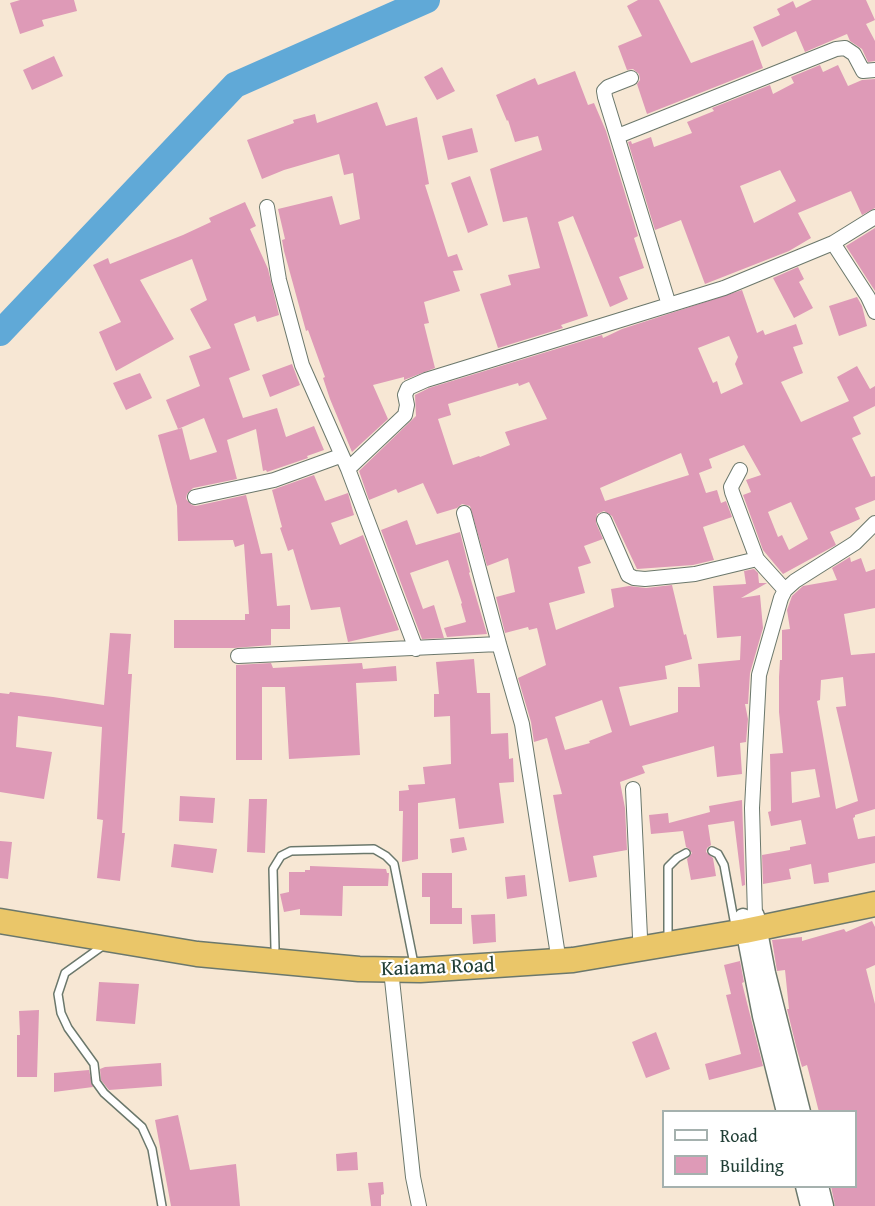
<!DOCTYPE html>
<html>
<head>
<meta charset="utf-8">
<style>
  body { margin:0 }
  #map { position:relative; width:875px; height:1206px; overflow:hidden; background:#f7e7d4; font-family:"Gentium Book Plus",serif }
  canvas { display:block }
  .legend { position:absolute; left:662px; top:1110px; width:195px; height:78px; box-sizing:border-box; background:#fff; border:2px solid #a5b1ae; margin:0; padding:8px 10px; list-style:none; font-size:18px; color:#1f3d34 }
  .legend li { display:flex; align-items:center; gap:12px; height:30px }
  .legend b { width:30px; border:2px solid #a5b1ae }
</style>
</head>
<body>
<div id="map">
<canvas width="875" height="1206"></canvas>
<ul class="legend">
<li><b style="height:8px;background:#fff"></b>Road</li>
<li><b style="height:16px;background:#de9ab7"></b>Building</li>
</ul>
</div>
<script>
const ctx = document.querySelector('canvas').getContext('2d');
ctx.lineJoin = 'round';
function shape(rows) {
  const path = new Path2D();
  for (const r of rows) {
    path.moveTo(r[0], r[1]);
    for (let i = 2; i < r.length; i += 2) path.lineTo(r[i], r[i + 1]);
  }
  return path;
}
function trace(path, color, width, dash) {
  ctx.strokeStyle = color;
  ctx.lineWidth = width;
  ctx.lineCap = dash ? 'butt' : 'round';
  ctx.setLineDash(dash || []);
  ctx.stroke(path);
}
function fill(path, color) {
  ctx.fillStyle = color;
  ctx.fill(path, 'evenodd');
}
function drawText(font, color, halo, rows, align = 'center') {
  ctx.font = font + ' "Gentium Book Plus",serif';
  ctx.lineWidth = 4.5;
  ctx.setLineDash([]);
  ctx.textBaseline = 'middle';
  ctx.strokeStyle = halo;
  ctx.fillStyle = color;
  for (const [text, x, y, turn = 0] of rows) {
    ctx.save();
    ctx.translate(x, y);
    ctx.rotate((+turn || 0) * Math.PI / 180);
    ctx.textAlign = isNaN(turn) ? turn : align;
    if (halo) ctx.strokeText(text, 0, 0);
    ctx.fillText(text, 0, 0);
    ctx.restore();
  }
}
const river = shape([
  [0,333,235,85,427,0]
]);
const building = shape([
  [20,0,74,0,77,11,42,20,44,26,20,34,10,3],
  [638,0,659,0,691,63,753,40,763,68,647,114,637,84,640,80,639,74,633,69,627,70,618,46,642,36,627,6],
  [812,0,866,0,875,20,866,24,875,41,875,61,868,62,862,49,850,41,847,34,805,52,796,31,762,47,753,27,780,15,777,9,793,1,796,8],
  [54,56,63,76,32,90,23,70],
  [820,65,823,72,838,65,848,86,862,80,875,79,875,208,862,215,851,191,798,213,811,238,789,251,705,284,681,220,655,230,628,142,631,141,632,144,651,137,654,147,692,133,687,122,714,111,712,108,770,85,773,94,794,83,791,77],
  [780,170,796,201,754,223,740,186],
  [442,67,455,91,437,100,424,77],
  [575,71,588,105,594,103,606,131,638,236,634,238,644,268,619,277,628,299,610,307,573,216,558,222,588,316,561,325,563,328,498,348,480,294,511,285,508,275,540,268,527,217,503,222,490,169,542,150,538,136,515,142,508,120,507,121,496,95,535,78,538,85],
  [377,102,386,126,417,117,429,184,425,185,448,257,457,254,463,270,453,271,460,291,424,302,429,323,424,324,435,368,404,380,404,377,373,385,388,419,352,452,330,399,323,378,325,377,308,330,306,331,284,251,282,240,285,239,278,209,332,196,340,225,360,219,353,173,344,175,339,154,284,170,262,179,247,140,294,123,293,120,315,114,317,123],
  [472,128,478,152,448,160,442,136],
  [470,176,488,225,468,233,451,183],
  [245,202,256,226,250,229,268,269,279,315,257,322,255,316,234,324,250,370,229,378,243,418,277,408,286,437,314,426,324,450,307,456,308,458,267,472,266,470,263,471,256,429,227,440,237,479,193,488,187,494,186,499,192,505,196,506,246,495,261,554,272,553,277,606,290,605,290,629,271,629,271,645,234,648,174,648,174,620,245,620,245,614,249,614,244,544,235,547,233,540,178,541,177,506,158,435,182,428,190,460,217,452,204,418,178,429,166,400,200,386,189,356,211,348,190,309,207,300,192,259,140,280,174,339,116,371,99,332,121,322,93,265,108,258,110,264,183,235,211,222,209,218],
  [875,228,875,291,846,246],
  [798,267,804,279,799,282,813,308,794,318,773,278],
  [742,290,757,333,763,330,765,335,796,324,803,344,793,347,803,373,781,382,801,422,849,401,837,377,857,366,870,389,875,386,875,406,853,417,861,434,852,438,871,477,875,476,875,500,855,508,860,519,830,532,836,545,783,574,763,550,743,495,751,492,746,480,761,475,744,445,709,459,712,468,699,473,706,493,717,490,721,503,726,501,732,517,703,527,714,560,693,565,637,569,612,516,604,511,597,514,596,523,603,539,584,546,591,563,578,567,585,593,549,603,556,630,614,607,611,589,629,586,646,588,672,585,684,635,686,634,692,659,665,666,667,679,619,687,630,726,678,712,678,687,700,687,698,664,740,660,741,636,717,638,713,586,746,584,744,571,754,569,758,573,759,583,767,583,741,598,760,595,763,628,750,673,748,704,745,704,748,719,746,742,740,743,742,774,717,777,714,746,642,766,645,773,620,782,625,808,627,850,593,856,597,877,569,882,553,795,562,794,547,738,534,742,531,722,518,678,546,665,537,628,529,630,528,627,505,633,496,597,515,592,508,558,487,566,470,506,462,504,457,508,437,514,423,483,398,493,396,489,369,500,359,471,416,416,415,395,429,388,602,335,603,338,622,329],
  [729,336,738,357,735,364,743,384,721,394,717,381,713,383,698,348],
  [529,382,547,419,505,432,510,445,480,457,479,456,453,465,438,419,451,415,448,404,518,383,519,386],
  [681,453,689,475,605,501,600,488],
  [791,502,808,539,789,550,782,535,778,537,768,512],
  [602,700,612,732,589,741,590,743,565,750,555,717],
  [857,297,862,306,867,326,839,336,829,306],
  [292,364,300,385,270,397,262,375],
  [140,373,152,398,126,410,113,383],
  [314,475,325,501,348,493,354,515,331,523,340,545,363,535,399,630,348,642,340,607,311,610,293,549,288,551,280,528,282,527,272,490],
  [407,520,416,545,460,532,470,572,469,573,487,634,447,637,444,628,466,622,461,604,462,603,448,560,410,573,423,609,434,605,444,638,422,639,381,530],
  [850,557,851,562,861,558,866,572,875,569,875,608,844,614,851,655,875,653,875,809,855,815,855,817,853,818,858,839,875,836,875,863,828,873,829,882,814,884,811,864,789,869,791,879,763,884,762,855,790,850,790,847,806,844,801,820,771,826,768,812,771,811,770,754,783,753,779,712,779,677,780,660,782,660,782,630,790,629,787,610,792,596,803,586,837,580,832,568],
  [843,677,846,706,836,707,858,801,836,809,817,701,820,700,821,680],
  [815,769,820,797,792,803,791,772],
  [110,633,131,634,128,674,132,674,122,833,125,833,120,881,97,878,103,820,97,819,102,727,18,716,16,747,52,752,44,799,0,792,0,693,9,694,10,692,53,697,104,705],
  [474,659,477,693,490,693,491,734,508,733,509,759,513,758,514,782,499,783,504,823,459,829,455,798,418,803,418,859,402,862,403,811,399,811,399,791,409,790,408,785,425,784,423,767,451,764,450,716,434,717,434,694,439,694,436,662],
  [271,663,273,668,362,663,363,669,396,666,397,681,356,683,360,755,289,759,285,687,262,687,262,760,236,760,236,665],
  [180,796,215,798,213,823,179,821],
  [249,799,267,799,265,853,247,852],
  [742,800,745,885,742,886,734,821,708,825,711,845,707,848,706,852,713,858,716,876,691,880,687,859,692,853,689,849,686,847,683,831,651,834,649,815,668,813,669,823,710,812,709,806],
  [464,837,467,850,452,853,450,839],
  [0,841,12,842,8,879,0,878],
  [174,844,217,849,213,873,171,867],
  [310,866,386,869,387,873,389,873,388,886,343,886,342,916,300,915,300,909,284,912,280,894,289,892,289,872,305,872,305,870,310,870],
  [422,873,452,873,452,908,462,908,462,924,430,924,430,897,422,897],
  [525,875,527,896,507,899,505,877],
  [495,914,496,942,473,944,471,915],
  [872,921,875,927,875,965,866,969,875,1004,875,1206,835,1206,831,1186,855,1186,855,1112,819,1112,807,1065,802,1067,796,1046,787,1009,789,1009,785,970,777,971,772,940,802,937,802,941,844,929,846,932],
  [740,961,744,982,742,983,763,1066,709,1080,705,1064,741,1054,726,995,731,994,724,965],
  [99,982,139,984,135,1024,96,1021],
  [39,1010,37,1077,17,1077,17,1035,20,1035,19,1011],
  [656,1032,670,1069,646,1078,632,1042],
  [161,1063,162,1086,109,1090,101,1080,100,1069,105,1067],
  [89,1070,93,1087,54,1092,54,1073],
  [178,1115,190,1170,236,1164,240,1206,171,1206,155,1120],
  [357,1152,358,1170,337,1171,336,1154],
  [383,1182,384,1194,381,1195,381,1206,371,1206,368,1183]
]);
const service = shape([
  [712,851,718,854,724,865,734,920],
  [668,932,668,867,677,858,686,853],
  [104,945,65,973,58,994,61,1013,68,1028,94,1064,96,1082,104,1093,142,1127,152,1149,162,1206],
  [275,948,273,869,281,856,291,851,374,849,386,856,394,864,413,959]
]);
const minor = shape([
  [631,78,608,87,604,91,605,97,669,305],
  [618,136,836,49,845,48,854,54,863,71,875,70],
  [267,207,279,280,302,365,348,469,416,649],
  [833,243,868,297,875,312],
  [348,469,405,415,407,405,405,395,408,388,426,380,724,288,833,243,875,217],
  [740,470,731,487,732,492,757,559,785,590],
  [195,497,274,480,340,456],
  [464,513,499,644,522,724,557,949],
  [604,520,625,568,628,575,634,578,645,579,695,574,757,559],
  [238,656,499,644],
  [633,789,640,937],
  [755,916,752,808,759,675,781,598,785,590,795,581,855,543,875,523],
  [391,970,413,1177,419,1206]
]);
const tertiary = shape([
  [755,916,766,973,801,1112],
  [743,918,762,1016,786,1112],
  [805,1186,810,1206],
  [819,1186,824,1206]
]);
const trunk = shape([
  [0,921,197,954,359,969,420,970,573,960,745,931,875,904]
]);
const streetNames = [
  ["Kaiama Road",438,968,-2]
];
trace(river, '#60a9d7', 26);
fill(building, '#de9ab7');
trace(service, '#6b786c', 10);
trace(minor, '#6b786c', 16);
trace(tertiary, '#6b786c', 21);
trace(trunk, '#6b786c', 27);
trace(service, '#fff', 7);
trace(minor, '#fff', 14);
trace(tertiary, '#fff', 18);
trace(trunk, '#eac669', 24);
drawText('21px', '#1f3d34', '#fff', streetNames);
</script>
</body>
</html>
